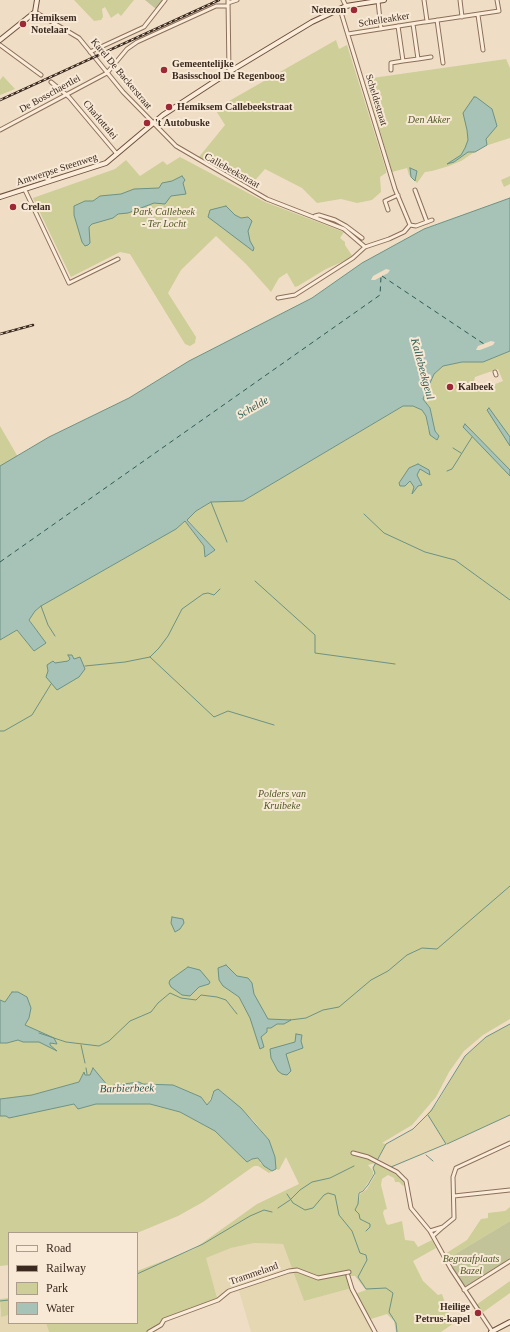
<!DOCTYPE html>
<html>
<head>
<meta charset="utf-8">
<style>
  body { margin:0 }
  #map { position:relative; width:510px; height:1332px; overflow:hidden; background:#efdec5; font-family:"Times New Roman",serif }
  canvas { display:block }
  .legend { position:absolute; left:8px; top:1232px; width:130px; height:92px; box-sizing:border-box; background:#f7e9d5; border:1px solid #ac9c8c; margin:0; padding:5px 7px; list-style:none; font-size:12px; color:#3b291f }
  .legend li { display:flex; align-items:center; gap:8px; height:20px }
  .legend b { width:20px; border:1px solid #ac9c8c }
</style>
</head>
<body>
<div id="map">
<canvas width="510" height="1332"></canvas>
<ul class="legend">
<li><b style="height:5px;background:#faecd9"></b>Road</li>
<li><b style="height:5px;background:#3b291f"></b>Railway</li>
<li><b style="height:11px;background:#cece98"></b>Park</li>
<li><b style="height:11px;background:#a7c3b7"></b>Water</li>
</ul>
</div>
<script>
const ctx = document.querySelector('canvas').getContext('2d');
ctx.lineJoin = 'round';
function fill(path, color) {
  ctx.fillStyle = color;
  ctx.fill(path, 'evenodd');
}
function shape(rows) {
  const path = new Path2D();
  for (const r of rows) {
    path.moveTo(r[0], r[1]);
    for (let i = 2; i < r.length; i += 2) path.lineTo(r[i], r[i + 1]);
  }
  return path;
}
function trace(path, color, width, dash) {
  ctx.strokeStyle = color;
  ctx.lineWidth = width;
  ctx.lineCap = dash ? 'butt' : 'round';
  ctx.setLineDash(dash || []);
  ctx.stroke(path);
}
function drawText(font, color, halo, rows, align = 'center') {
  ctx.font = font + ' "Times New Roman",serif';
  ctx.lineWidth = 4;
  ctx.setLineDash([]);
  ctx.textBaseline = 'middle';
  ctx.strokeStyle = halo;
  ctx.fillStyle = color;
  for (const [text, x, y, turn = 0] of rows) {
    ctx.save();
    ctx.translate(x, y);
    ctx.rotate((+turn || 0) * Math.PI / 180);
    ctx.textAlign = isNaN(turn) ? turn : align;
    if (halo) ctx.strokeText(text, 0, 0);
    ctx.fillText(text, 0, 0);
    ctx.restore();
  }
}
const farmland = shape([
  [427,1114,446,1144,393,1167,378,1159,386,1144,413,1129],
  [254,1243,283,1244,304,1301,352,1288,375,1332,251,1332,239,1291,229,1294,228,1292,217,1296,205,1258,231,1248],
  [0,1312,1,1317,9,1315,9,1323,46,1323,49,1332,0,1332]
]);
const green = shape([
  [74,0,134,0,121,16,118,13,111,18,105,7,102,9,103,17,101,20,94,21],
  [336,40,339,49,347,45,386,170,386,173,380,177,381,192,372,200,357,203,341,199,317,203,302,188,265,169,250,186,199,157,225,125,215,109],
  [506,59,510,68,510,138,482,147,461,161,449,166,432,171,425,172,417,183,409,175,407,168,392,172,365,79],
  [3,76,15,89,0,95,0,80],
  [180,157,265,202,344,232,340,238,345,242,345,245,353,257,326,269,298,286,295,287,287,273,279,278,271,292,246,264,216,236,181,270,168,293,196,337,195,343,190,346,185,344,130,254,120,252,71,277,33,198,115,169,126,160,140,176,163,161,167,165],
  [510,176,510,184,504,187,501,180],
  [510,351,510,1019,483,1035,464,1051,449,1072,436,1097,412,1125,382,1143,386,1144,376,1162,398,1176,405,1184,403,1186,399,1182,395,1182,394,1178,388,1175,382,1179,381,1185,387,1209,384,1210,383,1213,386,1223,388,1225,402,1221,405,1240,414,1241,418,1247,432,1240,436,1248,413,1261,423,1281,438,1295,442,1294,448,1312,454,1318,454,1323,441,1332,396,1332,394,1321,387,1314,368,1320,355,1294,366,1290,355,1276,348,1276,352,1288,304,1301,283,1244,254,1243,231,1248,206,1258,218,1301,165,1320,150,1332,49,1332,46,1323,137,1323,137,1271,194,1249,257,1204,299,1184,286,1157,279,1170,276,1169,275,1157,269,1140,253,1120,221,1091,213,1093,207,1106,201,1097,173,1085,143,1084,139,1082,108,1086,92,1069,91,1075,85,1075,84,1072,79,1082,32,1095,0,1099,0,640,17,630,34,651,45,643,29,619,35,611,41,606,175,529,185,521,204,546,206,557,215,550,187,519,196,511,211,502,243,501,403,406,413,406,422,410,426,416,428,430,439,436,435,431,430,408,423,399,434,374,443,366,462,362,483,362],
  [498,369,503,381,485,388,483,392,474,381,475,377],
  [375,1163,373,1168,375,1175,367,1189,360,1194,359,1201,358,1200,358,1193,364,1189,373,1175,373,1171,368,1165],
  [0,426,18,457,0,468],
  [510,1024,510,1115,446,1144,427,1114,437,1103,465,1056,486,1037],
  [133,1103,150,1104,180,1112,215,1131,247,1162,252,1159,260,1159,260,1163,272,1171,269,1173,258,1166,254,1166,203,1202,178,1216,137,1233,9,1233,9,1265,0,1266,0,1116,7,1116,75,1104,78,1108,96,1104],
  [510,1207,510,1221,447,1259,445,1254,467,1240,481,1219,488,1218,488,1213,505,1211],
  [510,1281,510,1293,482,1313,476,1305],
  [9,1298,9,1315,1,1317,0,1299]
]);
const cemetery = shape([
  [145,0,163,0,156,9],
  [510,1221,510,1260,465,1288,447,1259]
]);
const water = shape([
  [474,97,476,97,492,109,497,126,486,139,487,145,475,152,468,152,454,162,447,164,461,155,465,148,468,140,467,130,463,113,474,97],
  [410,168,417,171,415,181,411,177,410,168],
  [182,176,185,180,183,183,186,194,171,196,165,204,154,203,128,213,118,214,113,218,92,224,89,227,90,243,88,245,85,246,82,242,74,215,74,206,85,201,93,201,100,196,121,194,134,189,159,188,162,183,172,181,182,176],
  [510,198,510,351,483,362,462,362,443,366,434,374,423,399,430,408,435,431,439,436,437,440,430,435,426,416,422,410,413,406,403,406,243,501,211,502,196,511,187,520,215,550,205,557,204,546,185,521,176,529,41,606,35,611,29,620,46,643,34,651,17,630,0,640,0,466,49,437,129,398,189,361,312,298,362,263,424,229,510,198],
  [226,206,235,215,241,218,248,217,252,221,248,231,250,241,254,248,253,251,208,217,210,210,226,206],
  [489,408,510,437,510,446,487,410,489,408],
  [465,424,510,470,510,476,463,427,465,424],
  [418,464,429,470,430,475,420,469,417,475,422,485,418,486,412,494,414,487,410,481,405,486,400,486,399,483,409,468,418,464],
  [68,655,72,655,74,659,80,657,85,669,79,677,57,690,46,677,48,671,47,665,53,661,55,663,68,661,70,659,68,655],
  [172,917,183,919,184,923,180,929,175,932,171,923,172,917],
  [226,965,237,976,248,978,252,983,254,994,268,1019,291,1020,284,1024,277,1024,271,1028,267,1028,267,1032,261,1037,264,1047,260,1049,250,1018,239,997,223,986,219,980,218,968,226,965],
  [188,967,200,970,210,982,209,984,199,987,190,996,182,995,171,987,169,983,170,980,188,967],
  [12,992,18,992,27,997,31,1008,29,1018,25,1025,54,1038,57,1044,50,1043,50,1045,57,1051,39,1042,23,1042,18,1040,7,1043,0,1043,0,1000,5,1002,12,992],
  [296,1034,302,1035,301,1041,303,1048,286,1054,291,1071,287,1075,282,1074,278,1071,271,1058,270,1049,295,1042,296,1034],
  [93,1068,108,1086,139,1082,143,1084,173,1085,201,1097,207,1105,211,1100,214,1091,218,1089,241,1108,269,1140,275,1157,276,1169,272,1171,264,1166,258,1158,252,1159,247,1162,215,1131,180,1112,150,1104,96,1104,78,1109,74,1104,9,1118,6,1116,0,1116,0,1099,32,1095,79,1082,84,1072,85,1075,90,1075,93,1068]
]);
const pier = shape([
  [386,269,390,270,388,273,375,280,371,280,373,276],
  [491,341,495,342,493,345,480,350,476,350,478,346]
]);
const stream = shape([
  [453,448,461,453],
  [447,471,452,469,472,437],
  [211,502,227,542],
  [364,514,384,533,425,552,455,560,510,600],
  [255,581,315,635,315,653,395,664],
  [41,606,48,625,55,636],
  [150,657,214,717,228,711,274,725],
  [85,666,125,662,150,657,159,648,168,636,182,609,203,594,208,593,214,595,220,589],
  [0,731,4,731,32,715,51,684],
  [290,1020,306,1018,323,1010,339,1007,371,980,388,971,407,955,422,948,437,949,510,886],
  [39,1033,66,1042,99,1046,109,1041,130,1021,151,1012,158,1003,170,993,181,998,196,1000,201,995,217,997,226,1000,237,1014],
  [81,1045,85,1063],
  [86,1068,87,1074],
  [447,1144,510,1115],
  [426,1155,433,1161],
  [391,1167,446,1144,428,1115],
  [287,1194,293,1203,305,1210,313,1208,324,1195,328,1193,335,1195,339,1215,352,1231,360,1253,366,1255,367,1260,358,1277,366,1289,386,1288,393,1293,389,1312,396,1323,397,1332],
  [278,1208,290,1200,300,1190,312,1182,330,1178,354,1166],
  [366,1231,370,1227,370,1224,360,1219,359,1214,355,1210,358,1204,359,1193,363,1191,368,1185,375,1173,373,1168,386,1144,413,1129,431,1111,465,1056,476,1046,486,1037,510,1024],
  [137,1274,203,1244,250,1216,264,1210,272,1212],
  [0,1301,9,1300]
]);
const ferry = shape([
  [382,276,484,344],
  [0,562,380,295,381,277]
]);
const street = shape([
  [228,0,229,72],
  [343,0,346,6],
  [424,0,427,21],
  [460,0,462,17],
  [378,1,381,29],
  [228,3,237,0],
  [340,9,395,189,410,225],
  [35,12,79,38,123,92,176,146,267,199,344,229,365,247],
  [478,15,483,50],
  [437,20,443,63],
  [425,22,499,11,497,0],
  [398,26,403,61,418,59,413,24],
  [348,34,424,22],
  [0,45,41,75],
  [90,52,144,27,165,0],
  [418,59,431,57],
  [391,70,391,63,403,61],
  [51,82,69,97,117,154],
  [0,130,107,73,127,49,137,42,216,6,228,6],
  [25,190,69,283,118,259],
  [415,190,427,222],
  [388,210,385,201,398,195],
  [315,216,319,215,335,220,346,226,362,238],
  [410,225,416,226,432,220],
  [278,298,295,295,353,258,365,247,389,239,404,232,410,225],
  [495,372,496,375],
  [353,1153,368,1157,397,1172,406,1181,411,1208,430,1231,451,1269,492,1331],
  [454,1196,510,1190],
  [443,1227,454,1218,453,1177,456,1168,510,1143],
  [430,1231,443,1227,433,1236],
  [348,1276,352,1289,375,1332],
  [464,1290,510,1261],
  [149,1332,161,1325,164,1320,218,1300,229,1291,289,1271,297,1270,318,1278,349,1272]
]);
const secondary = shape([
  [0,40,35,12,37,0],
  [0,197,106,163,163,115,229,72,312,22,346,6,384,0],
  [491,1332,510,1322]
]);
const rail = shape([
  [0,100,219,0],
  [0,334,33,325]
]);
const markers = [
  [354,10,4,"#9c2936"],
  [23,24,4,"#9c2936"],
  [164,70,4,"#9c2936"],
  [169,107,4,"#9c2936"],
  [147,123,4,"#9c2936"],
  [13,207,4,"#9c2936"],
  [450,387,4,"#9c2936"],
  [478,1313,4,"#9c2936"]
];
const poiNames = [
  ["Netezon",346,10,"right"],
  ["Hemiksem",31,18],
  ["Notelaar",31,30],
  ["Gemeentelijke",172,64],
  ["Basisschool De Regenboog",172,76],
  ["Hemiksem Callebeekstraat",177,107],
  ["'t Autobuske",155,123],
  ["Crelan",21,207],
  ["Kalbeek",458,387],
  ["Heilige",470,1307,"right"],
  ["Petrus-kapel",470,1319,"right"]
];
const streetNames = [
  ["Schelleakker",384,20,-9],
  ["Karel De Backerstraat",121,74,50],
  ["De Bosschaertlei",50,94,-29],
  ["Scheldestraat",376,100,73],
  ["Charlottalei",100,120,50],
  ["Antwerpse Steenweg",57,170,-18],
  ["Callebeekstraat",232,171,29],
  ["Trammeland",254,1274,-19]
];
const parkNames = [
  ["Den Akker",429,120],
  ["Park Callebeek",164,212],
  ["- Ter Locht",164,224],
  ["Polders van",282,794],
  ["Kruibeke",282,806],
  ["Begraafplaats",471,1259],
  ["Bazel",471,1271]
];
const waterNames = [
  ["Kallebeekgeul",422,369,75],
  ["Schelde",253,408,-30],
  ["Barbierbeek",127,1089,-1]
];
fill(farmland, '#e5d7b2');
fill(green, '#cece98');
fill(cemetery, '#c2c398');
fill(water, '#a7c3b7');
trace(water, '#6d9284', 1);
fill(pier, '#efdec5');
trace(stream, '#6d9284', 1);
trace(ferry, '#2e5b53', 1, [5, 4]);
trace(street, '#8b6f5a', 5);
trace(secondary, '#6d503e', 6);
trace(street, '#faecd9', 3);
trace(secondary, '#faecd9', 4);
trace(rail, '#3b291f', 2.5);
trace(rail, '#f7e9d5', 1, [3]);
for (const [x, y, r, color] of markers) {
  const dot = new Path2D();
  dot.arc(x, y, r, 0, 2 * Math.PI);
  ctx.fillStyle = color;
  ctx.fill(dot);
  trace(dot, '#f7e9d5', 1.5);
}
drawText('bold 10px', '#3b291f', '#f7e9d5', poiNames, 'left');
drawText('10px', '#3b291f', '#f7e9d5', streetNames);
drawText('italic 10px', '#505825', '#f7e9d5', parkNames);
drawText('italic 11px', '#2e5b53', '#f7e9d5', waterNames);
</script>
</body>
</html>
